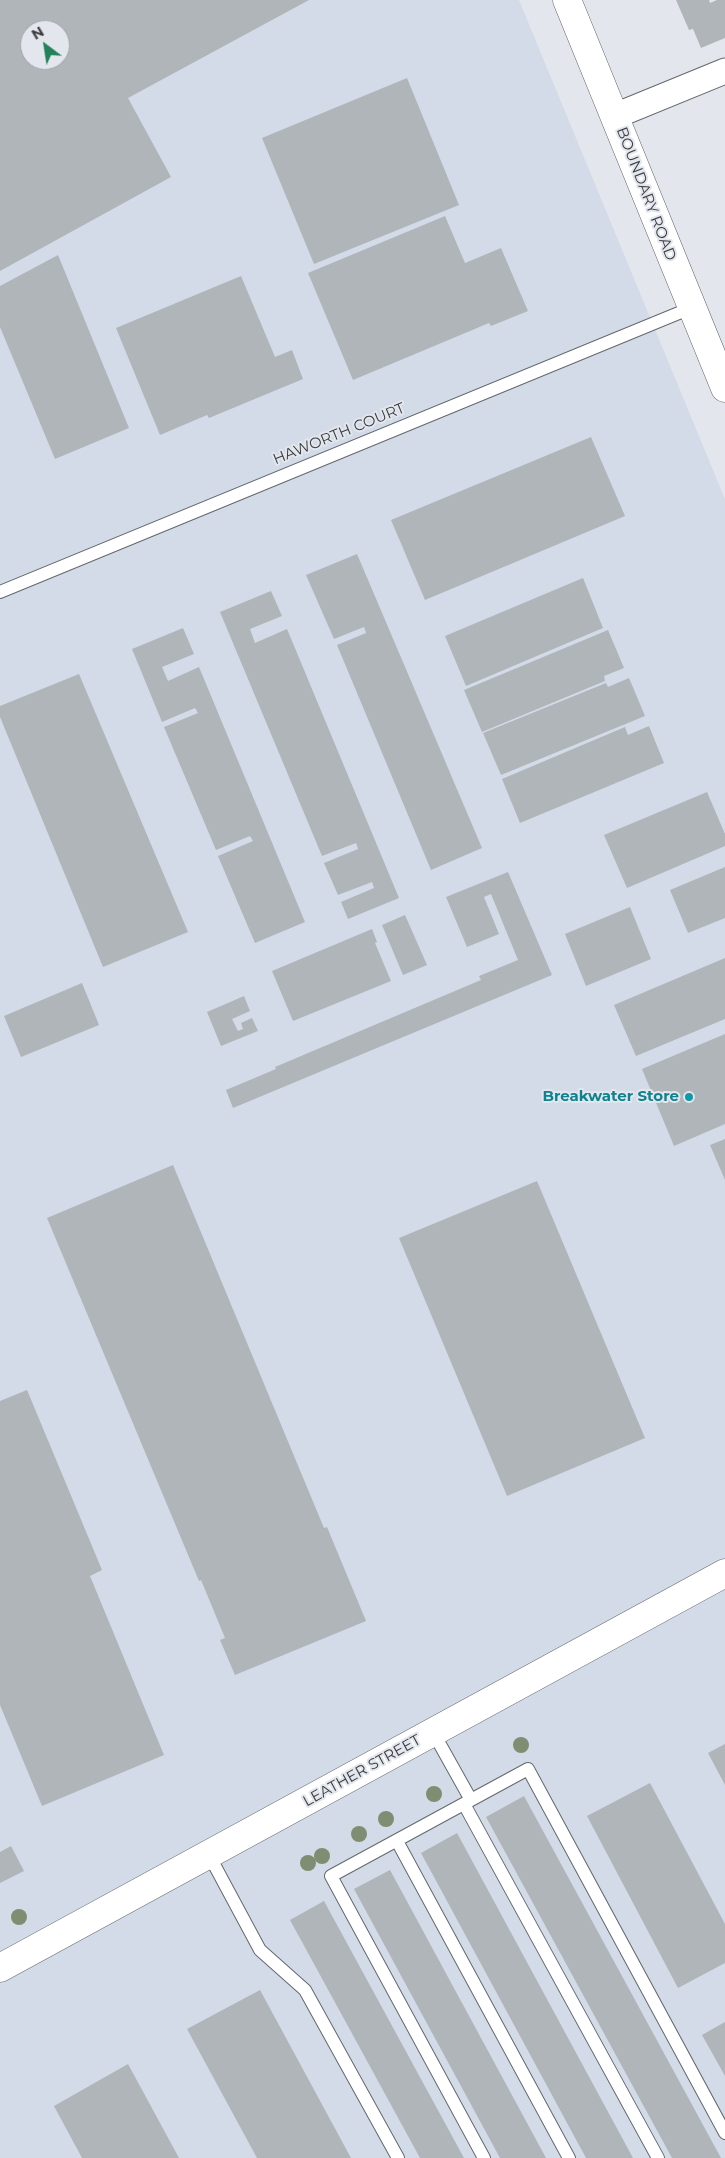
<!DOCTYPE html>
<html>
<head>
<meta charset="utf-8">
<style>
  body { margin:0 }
  #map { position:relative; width:725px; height:2158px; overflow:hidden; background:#e3e7ed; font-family:Montserrat,sans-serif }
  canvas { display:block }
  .north { position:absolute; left:20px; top:20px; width:50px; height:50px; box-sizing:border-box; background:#e3e7ed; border:1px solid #9fa3a7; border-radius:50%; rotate:329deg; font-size:14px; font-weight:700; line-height:20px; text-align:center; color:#3a3c3f }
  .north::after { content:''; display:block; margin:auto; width:18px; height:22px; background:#218159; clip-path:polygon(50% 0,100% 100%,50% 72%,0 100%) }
</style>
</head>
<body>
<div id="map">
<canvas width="725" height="2158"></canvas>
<div class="north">N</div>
</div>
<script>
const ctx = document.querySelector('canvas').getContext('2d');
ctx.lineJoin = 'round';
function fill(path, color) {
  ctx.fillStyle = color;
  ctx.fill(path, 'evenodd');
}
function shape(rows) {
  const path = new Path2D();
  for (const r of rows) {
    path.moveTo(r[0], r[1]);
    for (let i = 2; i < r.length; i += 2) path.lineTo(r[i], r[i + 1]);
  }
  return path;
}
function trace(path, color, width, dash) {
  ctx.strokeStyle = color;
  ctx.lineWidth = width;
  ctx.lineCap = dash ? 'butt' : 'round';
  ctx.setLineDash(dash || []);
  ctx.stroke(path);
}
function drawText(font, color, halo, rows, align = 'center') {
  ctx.font = font + ' Montserrat,sans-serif';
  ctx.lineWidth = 4;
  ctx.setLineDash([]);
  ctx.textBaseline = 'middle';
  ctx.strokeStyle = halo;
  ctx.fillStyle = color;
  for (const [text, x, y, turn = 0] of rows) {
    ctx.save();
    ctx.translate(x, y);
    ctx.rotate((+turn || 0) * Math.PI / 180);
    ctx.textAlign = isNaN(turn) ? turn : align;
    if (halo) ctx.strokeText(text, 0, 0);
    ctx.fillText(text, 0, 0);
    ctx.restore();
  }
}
const built = shape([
  [0,0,519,0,725,499,725,2158,0,2158],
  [30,30,60,30,60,60,30,60]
]);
const building = shape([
  [0,0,309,0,128,98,171,177,0,271],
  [30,30,60,30,60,60,30,60],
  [676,0,709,0,710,3,717,0,725,0,725,38,701,48,693,29,689,30],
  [407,78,459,205,314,264,262,138],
  [445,216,465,263,501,248,528,311,491,326,489,323,353,380,308,273],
  [58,255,129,428,55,459,0,327,0,286],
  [241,276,275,357,292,350,303,379,209,418,207,415,160,435,116,328],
  [591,437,625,516,425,600,391,520],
  [357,554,482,848,431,870,337,645,366,633,364,627,334,639,306,575],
  [583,578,603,628,466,686,445,636],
  [271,591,282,616,250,629,255,643,287,629,399,898,348,919,341,902,374,888,372,882,338,895,324,863,358,849,356,843,322,856,220,612],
  [183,628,194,654,162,667,168,681,199,667,305,922,255,943,218,856,253,841,250,836,216,850,164,727,198,713,195,708,162,722,132,649],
  [608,630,624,668,604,676,605,681,482,732,464,690],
  [79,674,188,932,103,967,0,717,0,706],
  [629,678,645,716,501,775,483,733,606,683,608,687],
  [649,726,664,763,520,823,502,779,625,727,628,735],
  [707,792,725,834,725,846,627,888,604,835],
  [725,867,725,918,688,933,670,890],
  [508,872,552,975,233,1108,226,1090,276,1069,275,1067,481,980,479,976,518,960,491,894,484,897,499,934,467,947,446,897],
  [630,907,651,959,586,986,565,934],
  [405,915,427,965,403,975,382,925],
  [372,929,377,942,375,943,391,981,293,1021,272,971],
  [725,958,725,1019,636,1056,614,1005],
  [82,983,99,1025,21,1057,4,1016],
  [244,996,250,1011,232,1019,238,1031,243,1029,241,1023,252,1018,258,1031,221,1046,207,1012],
  [725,1034,725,1124,674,1146,642,1069],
  [725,1139,725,1180,710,1145],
  [173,1165,324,1528,327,1527,366,1621,235,1675,220,1640,225,1638,201,1580,199,1581,47,1218],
  [537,1181,645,1438,507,1496,399,1238],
  [27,1390,102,1570,90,1576,164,1755,42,1806,0,1705,0,1401],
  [725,1744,725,1785,708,1753],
  [650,1783,725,1924,725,1963,678,1988,587,1816],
  [524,1796,721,2158,672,2158,486,1817],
  [457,1833,633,2158,586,2158,421,1853],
  [11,1846,24,1871,0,1883,0,1852],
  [390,1870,546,2158,500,2158,354,1889],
  [324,1901,464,2158,420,2158,290,1920],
  [260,1990,351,2158,257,2158,187,2029],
  [725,2022,725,2076,702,2035],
  [128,2064,179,2158,82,2158,54,2106]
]);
const service = shape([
  [0,592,691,308],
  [433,1732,471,1800],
  [464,1804,658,2158],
  [397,1841,569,2158],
  [209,1855,260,1950,305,1990,398,2158],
  [484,2158,331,1876,528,1769,725,2133]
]);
const minor = shape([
  [615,116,725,71]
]);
const tertiary = shape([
  [567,0,725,388],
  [0,1968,725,1573]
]);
const trees = [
  [521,1745],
  [434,1794],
  [386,1819],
  [359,1834],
  [322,1856],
  [308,1863],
  [19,1917]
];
const markers = [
  [689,1097,5,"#0f9aa8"]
];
const streetNames = [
  ["BOUNDARY ROAD",646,194,69],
  ["HAWORTH COURT",339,434,-22],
  ["LEATHER STREET",362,1771,-29]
];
const cultureNames = [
  ["Breakwater Store",679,1097]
];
fill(built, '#d2dbe7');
fill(building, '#b0b5ba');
trace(service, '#64686c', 14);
trace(minor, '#64686c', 27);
trace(tertiary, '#64686c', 29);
trace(service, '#fff', 12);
trace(minor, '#fff', 25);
trace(tertiary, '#fff', 28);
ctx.fillStyle = '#7f8d72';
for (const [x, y] of trees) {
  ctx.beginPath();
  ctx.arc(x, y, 8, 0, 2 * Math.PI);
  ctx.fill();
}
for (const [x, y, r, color] of markers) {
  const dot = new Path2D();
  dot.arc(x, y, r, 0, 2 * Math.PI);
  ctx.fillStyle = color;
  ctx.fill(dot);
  trace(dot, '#e3e7ed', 2);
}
drawText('15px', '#3a3c3f', '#e3e7ed', streetNames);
drawText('bold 15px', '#0d838f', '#e3e7ed', cultureNames, 'right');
</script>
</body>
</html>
